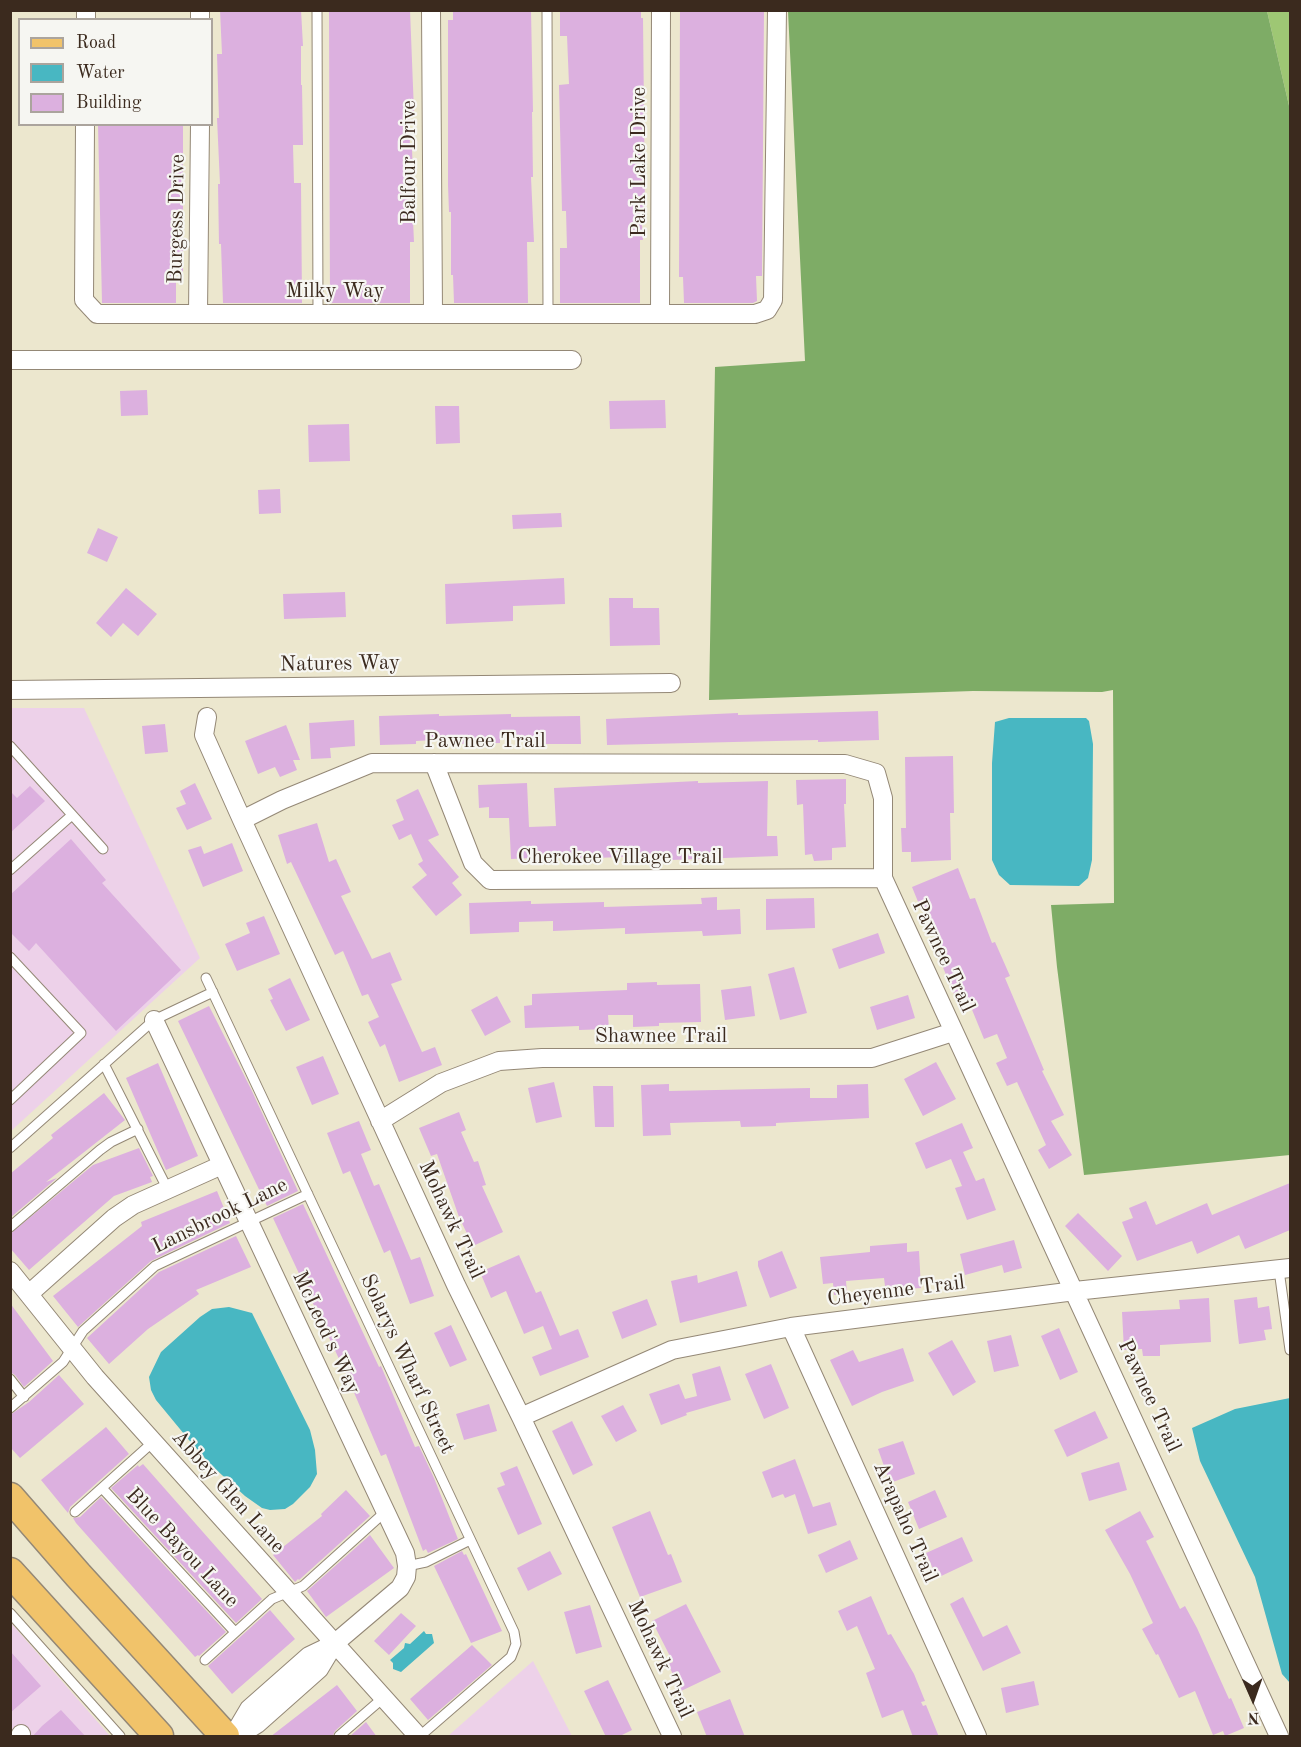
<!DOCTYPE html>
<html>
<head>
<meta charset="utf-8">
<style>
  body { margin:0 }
  #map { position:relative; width:1301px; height:1747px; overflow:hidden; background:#ece7ce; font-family:"Old Standard TT",serif }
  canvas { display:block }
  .frame { position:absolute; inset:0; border:12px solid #3b2a1e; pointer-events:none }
  .legend { position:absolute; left:18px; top:18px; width:195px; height:108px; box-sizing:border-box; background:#f6f6f2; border:2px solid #aba49d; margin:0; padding:8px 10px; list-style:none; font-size:18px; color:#3b2a1e }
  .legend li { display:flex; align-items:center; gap:12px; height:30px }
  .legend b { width:30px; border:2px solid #aba49d }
  .north { position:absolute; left:1223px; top:1669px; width:60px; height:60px; -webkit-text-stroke:4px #f6f6f2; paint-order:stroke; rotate:178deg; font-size:16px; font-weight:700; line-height:24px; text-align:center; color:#3b2a1e }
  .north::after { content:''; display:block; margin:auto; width:21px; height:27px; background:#3b2a1e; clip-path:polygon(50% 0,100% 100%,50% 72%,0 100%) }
</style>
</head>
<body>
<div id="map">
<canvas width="1301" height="1747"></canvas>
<div class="frame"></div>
<ul class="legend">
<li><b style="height:8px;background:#f1c36a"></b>Road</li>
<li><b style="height:16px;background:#48b7c2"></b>Water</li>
<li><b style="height:16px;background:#dcb0df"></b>Building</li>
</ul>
<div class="north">N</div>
</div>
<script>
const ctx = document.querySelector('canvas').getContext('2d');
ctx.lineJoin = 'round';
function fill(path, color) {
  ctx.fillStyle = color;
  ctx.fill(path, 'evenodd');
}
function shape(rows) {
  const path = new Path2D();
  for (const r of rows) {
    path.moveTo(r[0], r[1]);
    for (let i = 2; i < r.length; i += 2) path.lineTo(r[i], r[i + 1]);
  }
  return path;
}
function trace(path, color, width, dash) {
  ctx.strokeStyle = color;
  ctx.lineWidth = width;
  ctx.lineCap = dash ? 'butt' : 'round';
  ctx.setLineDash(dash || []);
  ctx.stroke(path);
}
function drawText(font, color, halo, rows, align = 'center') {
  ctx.font = font + ' "Old Standard TT",serif';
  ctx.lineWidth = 4.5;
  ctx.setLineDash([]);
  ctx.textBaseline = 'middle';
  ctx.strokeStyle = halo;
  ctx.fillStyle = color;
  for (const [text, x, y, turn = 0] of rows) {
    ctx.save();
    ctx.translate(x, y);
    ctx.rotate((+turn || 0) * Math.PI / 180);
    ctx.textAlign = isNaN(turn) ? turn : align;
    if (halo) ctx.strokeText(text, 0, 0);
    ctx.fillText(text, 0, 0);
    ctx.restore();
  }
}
const built = shape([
  [11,708,84,708,200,958,11,1131],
  [11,1623,110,1736,11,1736],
  [533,1661,572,1736,448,1736]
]);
const green = shape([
  [1267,11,1290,11,1290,110]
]);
const forest = shape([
  [788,11,1267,11,1290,110,1290,1155,1084,1175,1057,967,1051,905,1114,903,1113,690,1102,692,973,691,709,700,715,367,805,361]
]);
const water = shape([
  [1009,718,1086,718,1089,721,1093,744,1092,860,1088,878,1079,886,1010,885,999,875,992,860,992,763,995,722],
  [229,1307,252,1313,310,1430,315,1450,317,1474,310,1487,293,1504,285,1509,270,1510,262,1508,245,1496,211,1465,189,1440,156,1400,151,1390,149,1377,161,1352,200,1317,212,1309],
  [1290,1398,1290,1683,1282,1674,1255,1577,1200,1461,1192,1428,1235,1409],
  [424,1631,426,1634,432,1634,434,1643,401,1672,393,1669,393,1663,390,1660,404,1648,405,1643,410,1644]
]);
const building = shape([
  [220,10,301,10,303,46,301,46,301,85,302,85,303,145,293,145,294,183,301,183,302,303,223,303,221,244,219,244,218,184,220,184,217,118,219,118,217,54,222,54],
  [329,10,410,10,414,112,409,112,410,148,412,148,413,176,411,176,414,242,410,242,410,303,330,303],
  [453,10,531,10,533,112,532,112,533,177,531,177,534,242,527,242,528,303,454,303,453,275,451,275,451,212,449,212,448,185,448,20,453,20],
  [560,10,641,10,641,18,643,18,645,208,641,208,643,240,640,240,640,303,560,303,560,248,567,248,566,211,562,211,559,85,569,84,567,36,560,36],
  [680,10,764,10,762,276,756,276,757,301,753,303,684,303,683,277,679,277],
  [98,124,183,124,183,275,176,275,176,303,102,303],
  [147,390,148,415,121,416,120,391],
  [665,400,666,428,610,429,609,401],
  [435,406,459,406,460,443,436,444],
  [349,424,350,461,309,462,308,425],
  [280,489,281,513,259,514,258,490],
  [561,513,562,527,513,529,512,515],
  [98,528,118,537,107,562,87,553],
  [564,578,565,604,513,606,513,621,446,624,445,584],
  [126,588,157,614,138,636,123,623,111,637,96,623],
  [345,592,346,617,284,619,283,594],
  [609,598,633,598,633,608,659,608,660,645,610,646],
  [878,711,879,740,818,742,818,740,607,745,606,719,738,713,738,715],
  [439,714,439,716,511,714,511,717,580,716,581,744,533,744,532,736,500,737,500,743,454,744,454,739,416,741,416,744,380,745,379,716],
  [354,720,355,746,330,748,331,758,311,759,309,723],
  [165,724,168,752,145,754,142,726],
  [286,725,300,760,293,760,297,770,280,777,275,767,258,774,245,741],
  [953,756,954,813,950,813,951,860,911,862,911,852,902,852,901,828,906,828,905,757],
  [846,779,846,804,844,804,846,847,832,848,832,860,814,861,812,854,805,855,803,804,797,805,796,780],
  [698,781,698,783,768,781,767,836,777,836,778,856,644,861,644,856,572,859,572,856,511,859,509,818,489,818,489,807,479,808,478,785,527,783,529,827,556,826,554,788],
  [195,783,212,819,187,830,176,808,186,804,180,791],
  [30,786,45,801,10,833,10,791,17,798],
  [418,789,439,835,428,840,459,877,452,883,462,895,436,916,412,887,427,875,418,864,423,861,411,834,399,840,392,825,404,820,396,800],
  [317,823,329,862,336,859,351,892,341,896,372,959,390,952,402,980,391,984,422,1052,435,1047,442,1065,399,1082,385,1044,380,1047,368,1022,379,1017,368,994,362,996,343,951,335,955,291,862,287,864,278,835],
  [71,839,106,880,102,883,181,970,116,1031,36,943,29,951,10,932,10,895],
  [232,843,243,871,203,887,188,850,201,846,204,854],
  [958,868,970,899,975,898,992,943,995,942,1010,976,1005,978,1044,1070,1042,1071,1064,1115,1051,1121,1072,1155,1049,1169,1038,1150,1046,1145,1017,1082,1007,1086,996,1063,1007,1058,997,1034,984,1039,966,995,956,999,942,965,945,963,925,908,921,909,912,887],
  [717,897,717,910,740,909,741,934,703,936,702,931,625,934,625,928,553,931,553,921,519,922,519,932,470,934,469,903,531,901,531,904,604,902,604,907,702,904,701,898],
  [814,898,815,928,766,930,766,899],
  [264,916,280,954,237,971,225,944,250,933,246,923],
  [878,933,885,953,839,969,832,949],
  [794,967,807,1013,780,1020,768,974],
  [290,978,310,1020,286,1031,270,1000,273,999,268,989],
  [657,982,657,985,700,984,701,1022,659,1023,659,1026,633,1027,633,1015,608,1015,609,1029,579,1030,579,1026,525,1028,524,1006,532,1005,532,994,627,990,627,983],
  [751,986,755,1016,725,1020,721,990],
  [908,995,915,1018,877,1030,870,1007],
  [497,996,511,1022,485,1036,471,1010],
  [209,1006,251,1089,298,1191,267,1206,178,1021],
  [323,1056,339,1094,312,1105,296,1067],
  [936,1062,956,1099,923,1116,904,1079],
  [158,1063,198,1156,166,1170,126,1078],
  [554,1082,562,1117,536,1123,528,1088],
  [669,1084,669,1091,810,1088,810,1098,837,1098,837,1085,868,1084,869,1118,776,1123,776,1126,741,1127,740,1121,670,1123,671,1135,643,1136,641,1085],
  [593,1086,613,1086,614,1127,595,1127],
  [104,1093,125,1120,46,1182,57,1178,10,1218,10,1174,53,1138,51,1135],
  [459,1112,466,1130,461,1132,474,1162,478,1161,486,1185,482,1186,503,1232,473,1246,459,1217,437,1154,431,1156,419,1128],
  [359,1121,371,1150,361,1154,374,1186,379,1184,411,1260,420,1257,434,1296,410,1304,390,1250,384,1253,350,1171,343,1174,327,1133],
  [962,1123,973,1148,963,1152,976,1181,984,1178,996,1210,967,1220,955,1188,962,1186,951,1159,926,1169,915,1143],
  [139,1148,153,1176,150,1177,152,1182,114,1196,29,1270,10,1248,10,1234,93,1165],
  [1290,1183,1290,1230,1245,1249,1239,1235,1197,1254,1192,1241,1137,1261,1122,1222,1133,1218,1129,1208,1146,1201,1156,1225,1207,1203,1212,1215],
  [217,1191,230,1223,151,1261,78,1327,53,1296,142,1226,141,1222],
  [303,1204,379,1367,381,1366,415,1447,419,1446,434,1478,458,1539,428,1553,426,1549,423,1551,386,1454,381,1456,347,1376,273,1218],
  [1078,1213,1122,1256,1108,1271,1065,1226],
  [236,1236,251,1267,196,1290,199,1294,148,1329,109,1364,87,1338,159,1272],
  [1014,1240,1022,1268,1004,1273,1002,1265,965,1275,960,1254],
  [907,1243,907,1252,919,1251,921,1288,892,1290,889,1285,885,1286,884,1278,846,1281,847,1294,834,1295,833,1283,823,1284,820,1257,870,1252,870,1246],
  [782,1251,797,1288,770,1298,758,1266,758,1261],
  [519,1255,536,1293,541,1291,560,1336,578,1329,589,1357,540,1376,532,1357,552,1349,543,1326,524,1334,506,1291,491,1298,480,1272],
  [737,1271,747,1306,680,1323,671,1281,697,1275,698,1283],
  [1257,1297,1258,1308,1269,1306,1272,1329,1264,1330,1266,1340,1239,1344,1234,1300],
  [1209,1298,1211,1342,1160,1345,1160,1356,1143,1356,1142,1349,1124,1350,1122,1312,1180,1309,1179,1300],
  [647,1299,657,1325,622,1339,612,1312],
  [10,1303,53,1361,24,1387,15,1375,10,1372],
  [451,1325,467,1360,450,1367,434,1333],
  [1059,1328,1078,1372,1060,1380,1041,1336],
  [1011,1335,1019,1366,994,1372,987,1341],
  [952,1340,976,1382,953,1396,928,1353],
  [903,1348,914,1381,882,1392,852,1406,830,1360,853,1350,859,1362],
  [771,1364,789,1408,764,1419,745,1374],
  [720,1366,731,1400,686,1413,687,1415,661,1425,649,1394,679,1384,685,1399,697,1396,692,1374],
  [59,1375,84,1404,20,1458,10,1447,10,1415,29,1402],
  [489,1404,497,1431,464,1440,456,1414],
  [623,1405,637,1431,616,1442,601,1416],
  [1095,1411,1108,1438,1067,1457,1054,1430],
  [572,1421,593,1465,573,1475,552,1431],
  [106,1427,129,1454,70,1507,68,1513,41,1480],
  [903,1441,915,1474,890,1483,878,1449],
  [795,1459,813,1507,830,1502,837,1525,808,1534,795,1494,785,1498,783,1494,772,1498,762,1472],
  [1119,1462,1127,1490,1089,1501,1081,1473],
  [143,1464,262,1599,236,1623,111,1488,138,1465,139,1467],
  [517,1466,542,1524,518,1535,497,1488,505,1485,500,1473],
  [346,1490,370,1516,299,1580,298,1579,295,1582,273,1555,322,1516,321,1514],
  [935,1490,947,1517,919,1529,908,1502],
  [101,1497,226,1632,199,1656,198,1655,195,1657,76,1523,73,1518,80,1517],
  [650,1511,668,1555,671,1554,682,1582,640,1597,612,1527],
  [1140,1511,1154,1537,1146,1541,1180,1609,1185,1606,1197,1628,1229,1699,1231,1698,1244,1728,1225,1736,1223,1731,1213,1735,1195,1691,1179,1698,1158,1654,1156,1655,1142,1629,1153,1623,1130,1574,1105,1530],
  [370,1535,394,1568,326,1617,307,1591],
  [962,1537,973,1561,937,1578,926,1553],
  [850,1540,858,1559,826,1573,818,1555],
  [462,1551,464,1555,466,1554,502,1631,471,1643,434,1566],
  [550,1551,562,1574,528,1591,517,1568],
  [871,1596,888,1635,891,1634,914,1674,925,1701,921,1702,923,1706,926,1705,939,1737,913,1737,903,1710,882,1718,866,1673,875,1669,857,1626,847,1631,838,1611],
  [963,1597,983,1637,1007,1625,1021,1653,983,1671,950,1604],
  [686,1604,721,1672,681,1691,668,1664,673,1662,652,1621],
  [590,1605,602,1647,576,1654,564,1612],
  [270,1610,295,1639,232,1694,208,1666],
  [401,1613,416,1626,389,1655,374,1641],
  [472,1645,492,1665,428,1720,410,1699],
  [10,1651,41,1686,10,1713],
  [608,1680,632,1730,618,1737,606,1737,584,1691],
  [1034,1681,1039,1705,1006,1713,1001,1688],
  [337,1685,357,1711,335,1731,332,1737,270,1737],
  [730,1699,745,1737,707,1737,697,1712],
  [61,1710,86,1737,32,1737,42,1726],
  [366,1722,377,1737,349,1737]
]);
const service = shape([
  [317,10,318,313],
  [547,10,548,313],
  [10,746,103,849],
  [10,870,72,815],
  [10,957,81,1033,10,1100],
  [206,978,514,1632,516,1644,511,1657,420,1736],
  [104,1064,168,1190],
  [10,1148,154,1020,213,992],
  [10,1227,100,1150,111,1142,138,1129],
  [1279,1270,1290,1350],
  [10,1379,24,1397],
  [10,1408,63,1362,83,1331,155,1266,308,1194],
  [102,1488,235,1632],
  [75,1512,153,1442],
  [407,1566,426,1562,470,1540],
  [10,1613,120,1736],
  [205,1660,272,1599,303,1586,385,1512],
  [339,1736,383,1698]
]);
const minor = shape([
  [431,10,433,313],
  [86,20,86,10],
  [200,20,200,10],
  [85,124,84,300,97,314,755,314,767,310,773,300,777,10],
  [198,313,200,124],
  [660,314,661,10],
  [10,360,572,360],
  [10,690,671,683],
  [207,717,204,735,242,820,456,1285,521,1417,672,1736],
  [434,763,473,863,490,880,883,878],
  [242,820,282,800,372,763,845,764,876,773,883,798,883,878,1279,1736],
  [154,1020,405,1553,407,1566,406,1577,400,1588,334,1644,309,1656,249,1709,233,1736],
  [380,1121,441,1083,499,1061,542,1058,872,1058,953,1032],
  [10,1271,95,1377,418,1736],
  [30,1293,114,1218,133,1205,222,1165],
  [791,1327,977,1736],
  [521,1417,672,1350,791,1327,1075,1291,1290,1268],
  [20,1736,21,1734],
  [238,1736,257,1724,319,1669,334,1644]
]);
const primary = shape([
  [10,1497,78,1575,225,1736],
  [10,1572,159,1736]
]);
const streetNames = [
  ["Balfour Drive",409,162,-90],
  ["Park Lake Drive",639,162,-90],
  ["Burgess Drive",177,219,-89],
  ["Milky Way",335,291],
  ["Natures Way",340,664,-1],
  ["Pawnee Trail",485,741],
  ["Cherokee Village Trail",620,857],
  ["Pawnee Trail",943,956,65],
  ["Shawnee Trail",661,1036],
  ["Lansbrook Lane",220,1216,-26],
  ["Mohawk Trail",451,1220,65],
  ["Cheyenne Trail",896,1291,-7],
  ["McLeod's Way",326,1333,65],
  ["Solarys Wharf Street",407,1364,65],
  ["Pawnee Trail",1149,1396,65],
  ["Abbey Glen Lane",228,1492,48],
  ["Arapaho Trail",905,1522,66],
  ["Blue Bayou Lane",182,1548,47],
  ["Mohawk Trail",660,1659,65]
];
fill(built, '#edd1e9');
fill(green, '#9ec774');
fill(forest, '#7eac66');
fill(water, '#48b7c2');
fill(building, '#dcb0df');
trace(service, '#948876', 11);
trace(minor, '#948876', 20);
trace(primary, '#948876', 31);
trace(service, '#fff', 9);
trace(minor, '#fff', 18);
trace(primary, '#f1c36a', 28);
drawText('21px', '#3b2a1e', '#f6f6f2', streetNames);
</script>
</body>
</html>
